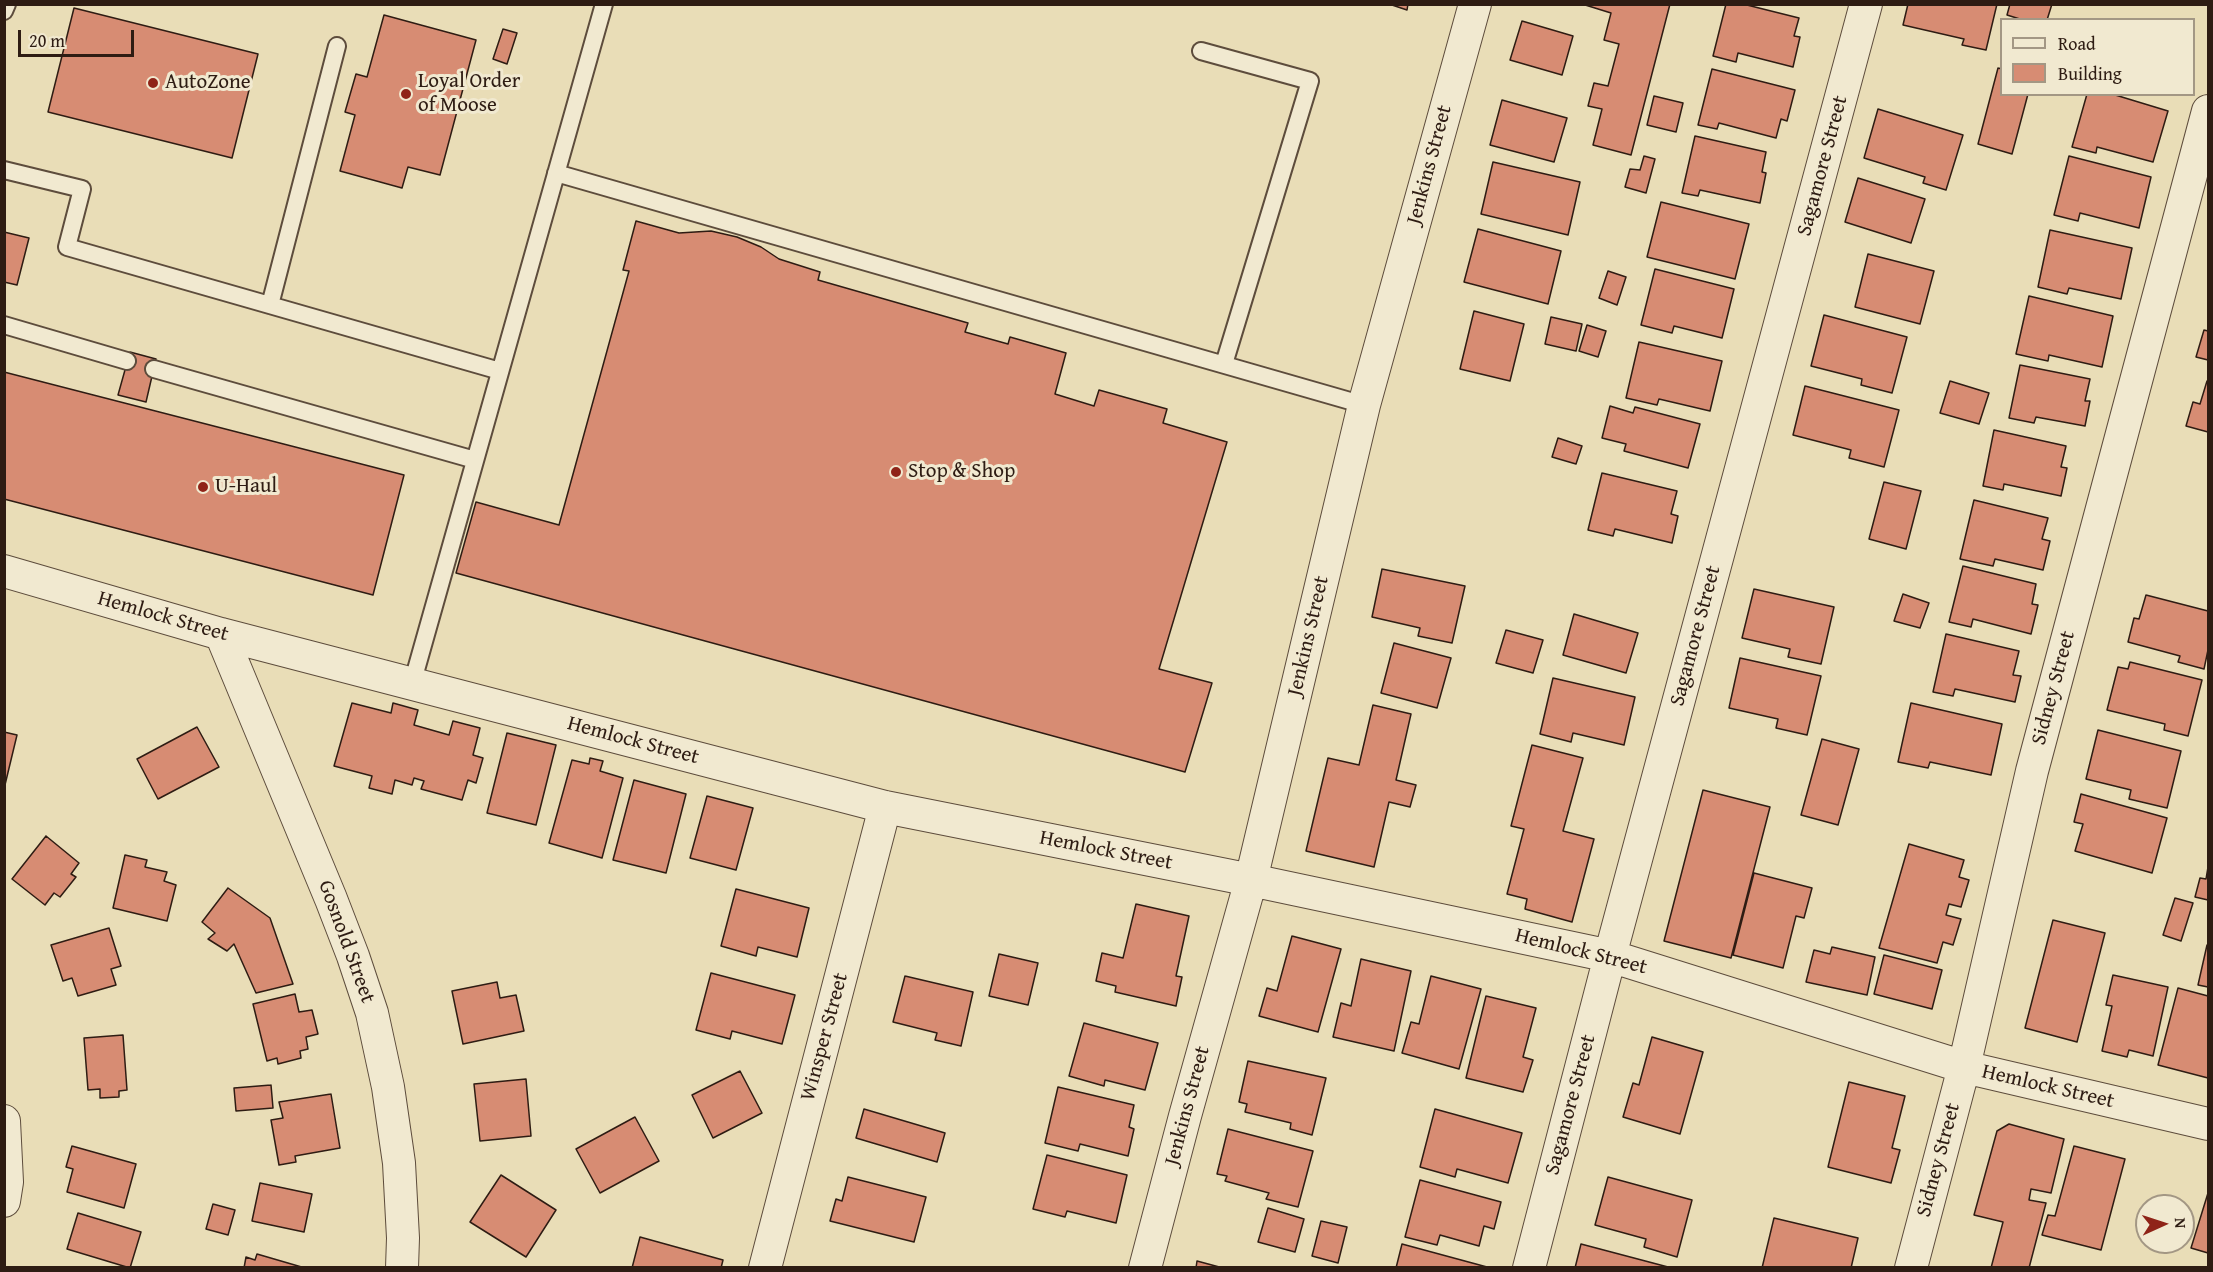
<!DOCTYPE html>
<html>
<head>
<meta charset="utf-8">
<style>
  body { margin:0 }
  #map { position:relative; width:2213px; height:1272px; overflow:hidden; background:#e9ddb7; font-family:"Gentium Book Plus",serif }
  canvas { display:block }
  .frame { position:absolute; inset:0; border:6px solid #2e1c13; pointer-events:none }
  .legend { position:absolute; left:2000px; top:18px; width:195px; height:78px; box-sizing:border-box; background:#f1e9d0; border:2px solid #a39784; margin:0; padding:8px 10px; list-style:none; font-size:18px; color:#2e1c13 }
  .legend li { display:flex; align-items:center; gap:12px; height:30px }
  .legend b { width:30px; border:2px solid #a39784 }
  .north { position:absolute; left:2135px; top:1194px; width:60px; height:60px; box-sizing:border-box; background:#f1e9d0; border:2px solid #a39784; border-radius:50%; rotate:87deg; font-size:16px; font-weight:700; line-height:24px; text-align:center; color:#2e1c13 }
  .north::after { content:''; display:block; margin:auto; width:21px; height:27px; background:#8f2418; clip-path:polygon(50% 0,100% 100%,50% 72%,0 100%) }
  .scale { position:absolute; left:18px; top:30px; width:116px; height:27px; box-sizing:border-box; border:3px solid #2e1c13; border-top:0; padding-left:8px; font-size:18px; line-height:21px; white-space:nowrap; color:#2e1c13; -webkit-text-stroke:4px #f1e9d0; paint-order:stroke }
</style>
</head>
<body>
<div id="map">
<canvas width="2213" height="1272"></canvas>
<div class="frame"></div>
<ul class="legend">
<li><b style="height:8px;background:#f1e9d0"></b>Road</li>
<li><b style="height:16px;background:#d78c73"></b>Building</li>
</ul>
<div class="north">N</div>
<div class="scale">20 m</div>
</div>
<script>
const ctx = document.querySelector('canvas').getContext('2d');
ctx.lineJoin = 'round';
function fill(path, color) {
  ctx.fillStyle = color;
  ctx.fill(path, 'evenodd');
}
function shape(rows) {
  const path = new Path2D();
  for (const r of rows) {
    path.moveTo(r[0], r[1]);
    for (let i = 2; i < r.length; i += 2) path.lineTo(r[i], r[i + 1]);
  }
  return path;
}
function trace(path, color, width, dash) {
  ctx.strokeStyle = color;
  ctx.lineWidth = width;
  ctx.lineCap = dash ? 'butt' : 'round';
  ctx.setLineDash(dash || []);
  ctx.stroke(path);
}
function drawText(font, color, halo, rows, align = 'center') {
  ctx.font = font + ' "Gentium Book Plus",serif';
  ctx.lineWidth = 6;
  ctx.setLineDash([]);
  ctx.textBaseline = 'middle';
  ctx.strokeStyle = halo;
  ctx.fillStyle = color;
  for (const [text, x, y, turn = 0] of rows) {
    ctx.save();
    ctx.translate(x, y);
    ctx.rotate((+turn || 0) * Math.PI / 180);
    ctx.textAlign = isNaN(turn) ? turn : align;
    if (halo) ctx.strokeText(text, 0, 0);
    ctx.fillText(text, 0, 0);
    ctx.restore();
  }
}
const building = shape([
  [1389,4,1408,4,1407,10,1389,4],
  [1670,4,1631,155,1593,145,1602,109,1588,106,1594,83,1608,86,1619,44,1604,40,1611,13,1582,4,1670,4],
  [1726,4,1743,4,1799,18,1794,36,1800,37,1793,67,1738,53,1736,62,1713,56,1726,4],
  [1908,4,1997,4,1986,50,1962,45,1964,39,1903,25,1908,4],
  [2010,4,2052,4,2047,20,2023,20,2007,15,2010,4],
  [74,8,258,54,232,158,48,112,74,8],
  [384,15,476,40,440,175,408,167,402,188,340,171,355,115,345,112,356,74,367,77,384,15],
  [1522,21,1573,36,1562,75,1510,60,1522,21],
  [503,29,517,33,507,64,493,59,503,29],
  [1998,68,2002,69,2002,94,2028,94,2012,154,1978,144,1998,68],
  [1712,69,1795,90,1787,121,1781,119,1776,138,1719,123,1717,129,1698,125,1712,69],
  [2087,94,2112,94,2168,111,2153,162,2097,147,2096,153,2072,147,2087,94],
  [1654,96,1683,103,1676,132,1647,125,1654,96],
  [1502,100,1567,118,1554,162,1490,145,1502,100],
  [1878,109,1963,135,1946,190,1923,183,1925,177,1864,158,1878,109],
  [1695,136,1766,152,1762,172,1766,173,1760,203,1700,190,1698,196,1682,193,1695,136],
  [1644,156,1655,159,1646,193,1625,187,1630,169,1640,170,1644,156],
  [2069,156,2151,177,2139,228,2080,213,2078,221,2054,215,2069,156],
  [1493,162,1580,182,1568,235,1481,214,1493,162],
  [1858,178,1925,199,1911,243,1845,222,1858,178],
  [1661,202,1749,224,1735,279,1647,257,1661,202],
  [636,221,679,233,711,231,737,237,761,247,779,259,820,272,818,280,968,323,965,332,1008,344,1010,337,1066,353,1055,394,1094,406,1099,390,1167,409,1163,423,1227,442,1159,669,1212,683,1185,772,456,573,476,502,559,525,629,271,623,270,636,221],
  [1478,229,1561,251,1548,304,1464,282,1478,229],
  [2050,230,2132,248,2121,299,2069,288,2067,294,2038,287,2050,230],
  [4,232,29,238,17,285,4,282,4,232],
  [1868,254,1934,271,1920,324,1855,307,1868,254],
  [1655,269,1734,289,1722,338,1674,326,1672,333,1641,325,1655,269],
  [1608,271,1626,277,1617,305,1599,298,1608,271],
  [2029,296,2113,316,2102,367,2049,355,2048,361,2016,354,2029,296],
  [1474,311,1524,324,1510,381,1460,369,1474,311],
  [1824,315,1907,337,1892,393,1861,385,1862,379,1811,366,1824,315],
  [1551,317,1582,324,1576,351,1545,344,1551,317],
  [1587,325,1606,331,1598,357,1579,351,1587,325],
  [2204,330,2208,331,2208,360,2196,357,2204,330],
  [1639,342,1722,361,1710,411,1659,399,1657,405,1626,398,1639,342],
  [130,352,156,359,146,402,118,395,130,352],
  [2020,365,2090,379,2085,401,2090,401,2085,426,2036,417,2034,423,2009,418,2020,365],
  [4,372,404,475,373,595,4,499,4,372],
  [1950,381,1989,393,1979,424,1940,413,1950,381],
  [2207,381,2208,382,2208,432,2186,426,2193,402,2200,404,2207,381],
  [1805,386,1899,410,1884,467,1849,458,1851,450,1793,435,1805,386],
  [1610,406,1633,413,1635,407,1700,424,1688,468,1624,451,1626,444,1602,438,1610,406],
  [1994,430,2066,446,2061,467,2067,468,2061,496,2004,484,2003,490,1983,486,1994,430],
  [1558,438,1582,446,1576,464,1552,457,1558,438],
  [1602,473,1677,491,1671,514,1678,516,1672,543,1615,529,1613,536,1588,530,1602,473],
  [1884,482,1921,491,1906,549,1869,539,1884,482],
  [1974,500,2048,518,2042,539,2050,541,2043,570,1995,559,1993,566,1960,559,1974,500],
  [1963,566,2036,584,2032,604,2038,605,2031,634,1973,619,1971,627,1949,622,1963,566],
  [1382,569,1465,586,1452,643,1418,636,1420,628,1372,617,1382,569],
  [1754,589,1834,607,1821,664,1788,657,1790,649,1742,638,1754,589],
  [1903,594,1929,603,1920,628,1894,621,1903,594],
  [2146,595,2208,611,2208,650,2204,669,2178,662,2180,656,2128,642,2134,618,2139,619,2146,595],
  [1574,614,1638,633,1626,673,1563,655,1574,614],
  [1506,630,1543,640,1533,673,1496,663,1506,630],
  [1946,634,2019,651,2013,675,2021,676,2015,702,1955,689,1953,696,1933,692,1946,634],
  [1394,643,1451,658,1437,708,1381,693,1394,643],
  [1740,658,1821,676,1807,735,1776,728,1778,719,1729,708,1740,658],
  [2130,662,2202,680,2188,736,2164,730,2165,724,2107,710,2118,667,2128,669,2130,662],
  [1553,678,1635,697,1624,745,1573,733,1571,742,1540,734,1553,678],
  [352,703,391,713,393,703,418,710,414,725,449,735,453,721,480,728,473,755,483,758,476,783,468,780,462,800,421,789,424,781,414,778,412,785,395,780,392,794,369,788,372,776,334,766,352,703],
  [1911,703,2002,724,1991,775,1930,762,1928,768,1898,762,1911,703],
  [1373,705,1411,714,1396,780,1416,785,1410,807,1389,802,1374,867,1306,851,1328,758,1359,765,1373,705],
  [197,727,219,767,158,799,137,759,197,727],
  [2098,730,2181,751,2167,808,2129,799,2131,790,2086,779,2098,730],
  [4,732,17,735,4,789,4,732],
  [507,733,556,745,536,825,487,813,507,733],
  [1822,739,1859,749,1838,825,1801,815,1822,739],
  [1532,745,1583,758,1563,831,1594,839,1572,922,1525,909,1527,899,1507,894,1524,829,1511,826,1532,745],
  [590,758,603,761,600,771,623,778,602,858,549,843,572,760,589,764,590,758],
  [634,780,686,794,666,873,613,860,634,780],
  [1703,790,1770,807,1731,958,1664,941,1703,790],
  [2081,794,2167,818,2152,873,2075,851,2083,824,2074,822,2081,794],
  [707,796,753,808,736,870,690,858,707,796],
  [46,836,79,863,71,874,76,877,60,897,54,893,45,905,12,879,46,836],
  [1909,844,1964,860,1959,877,1969,880,1961,907,1949,904,1946,915,1961,919,1953,945,1943,942,1937,963,1879,948,1909,844],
  [125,855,147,860,145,867,167,872,164,881,176,885,167,921,113,908,125,855],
  [2208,867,2208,900,2195,897,2200,878,2206,879,2208,867],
  [1754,873,1812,888,1804,918,1796,916,1783,968,1733,955,1754,873],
  [228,888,270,918,293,984,256,993,234,944,227,951,208,939,215,933,202,922,228,888],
  [736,889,809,908,797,957,758,947,756,956,721,946,736,889],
  [2175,898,2193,903,2181,941,2163,935,2175,898],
  [1136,904,1189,916,1176,976,1182,977,1176,1006,1115,992,1116,986,1096,981,1102,953,1123,958,1136,904],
  [2053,920,2105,933,2077,1042,2025,1028,2053,920],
  [109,928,121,966,111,969,116,985,78,996,72,978,63,981,51,945,109,928],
  [1292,936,1341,949,1318,1032,1259,1016,1267,988,1277,991,1292,936],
  [2207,945,2208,946,2208,987,2198,985,2207,945],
  [1832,947,1875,957,1867,995,1806,982,1814,950,1830,954,1832,947],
  [999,954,1038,963,1028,1005,989,996,999,954],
  [1884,955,1942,970,1932,1009,1874,994,1884,955],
  [1361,959,1411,971,1394,1051,1333,1037,1341,1003,1351,1006,1361,959],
  [711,973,795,995,782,1044,732,1031,730,1039,696,1030,711,973],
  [2113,975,2168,987,2153,1056,2129,1050,2127,1057,2102,1051,2112,1006,2106,1005,2113,975],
  [905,976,973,992,961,1046,935,1040,937,1033,893,1022,905,976],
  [1431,976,1481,989,1459,1069,1402,1053,1411,1022,1419,1024,1431,976],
  [497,982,500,998,516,995,524,1031,463,1044,452,991,497,982],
  [2178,988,2208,996,2208,1078,2158,1065,2178,988],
  [295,994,299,1012,312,1010,318,1034,306,1037,308,1049,300,1051,301,1058,278,1064,277,1058,267,1061,253,1004,295,994],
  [1486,996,1536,1008,1523,1057,1533,1060,1523,1092,1466,1078,1486,996],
  [1084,1023,1158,1043,1145,1090,1105,1080,1104,1086,1069,1076,1084,1023],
  [123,1035,127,1090,119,1091,119,1097,100,1098,100,1089,88,1090,84,1038,123,1035],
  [1652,1037,1703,1052,1680,1134,1623,1117,1633,1083,1639,1085,1652,1037],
  [1248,1061,1326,1078,1312,1135,1290,1129,1291,1123,1245,1112,1247,1104,1239,1102,1248,1061],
  [740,1071,762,1113,713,1138,692,1095,740,1071],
  [526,1079,531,1136,480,1141,474,1084,526,1079],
  [1849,1082,1905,1096,1892,1148,1900,1150,1891,1183,1828,1167,1849,1082],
  [271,1085,273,1108,236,1111,234,1088,271,1085],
  [1058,1087,1134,1105,1129,1127,1134,1129,1128,1156,1080,1144,1078,1151,1045,1143,1058,1087],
  [331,1094,340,1148,295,1156,296,1162,279,1165,271,1120,283,1118,279,1102,331,1094],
  [864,1109,945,1133,937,1162,856,1138,864,1109],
  [1435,1109,1522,1133,1508,1183,1457,1169,1455,1177,1420,1167,1435,1109],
  [635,1117,659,1161,600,1193,576,1149,635,1117],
  [2009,1124,2064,1139,2051,1193,2031,1189,2029,1200,2046,1203,2029,1268,1991,1268,2003,1222,1974,1215,1997,1131,2009,1124],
  [1228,1129,1313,1151,1298,1207,1266,1199,1269,1193,1225,1181,1227,1176,1217,1174,1228,1129],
  [72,1146,136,1164,124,1208,67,1192,73,1169,66,1167,72,1146],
  [2074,1146,2125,1159,2101,1250,2042,1235,2048,1215,2055,1216,2074,1146],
  [1047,1155,1127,1175,1116,1223,1067,1211,1065,1217,1033,1209,1047,1155],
  [501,1175,556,1210,526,1257,470,1222,501,1175],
  [848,1177,926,1197,914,1242,830,1221,836,1199,842,1201,848,1177],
  [1608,1177,1692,1200,1677,1257,1644,1247,1646,1239,1595,1225,1608,1177],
  [1420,1180,1501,1202,1494,1229,1484,1226,1479,1246,1440,1235,1437,1245,1405,1237,1420,1180],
  [260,1183,312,1194,304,1232,252,1221,260,1183],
  [2208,1193,2208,1253,2191,1248,2208,1193],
  [213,1204,235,1210,228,1235,206,1229,213,1204],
  [1268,1208,1304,1219,1295,1252,1258,1242,1268,1208],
  [78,1213,141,1232,130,1268,67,1249,78,1213],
  [1774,1218,1858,1238,1851,1268,1762,1268,1774,1218],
  [1321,1221,1347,1227,1338,1263,1312,1256,1321,1221],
  [640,1237,723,1260,721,1268,632,1268,640,1237],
  [1402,1244,1487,1267,1487,1268,1396,1268,1402,1244],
  [1581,1244,1668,1267,1575,1268,1581,1244],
  [257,1254,305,1268,244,1268,246,1257,255,1260,257,1254],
  [1197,1261,1223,1268,1196,1268,1197,1261]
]);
const lane = shape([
  [4,11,7,4],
  [1201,51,1310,81,1224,364],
  [4,170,82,189,67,247,500,371],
  [556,173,1364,405],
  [270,305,337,46],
  [4,325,127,361],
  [154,369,475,460],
  [412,684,604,4]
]);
const street = shape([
  [4,571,221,634,885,807,1251,880,1610,956,1964,1067,2208,1124],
  [221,634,331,899,353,956,372,1013,388,1087,399,1163,403,1238,402,1268],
  [4,1121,7,1182,4,1201],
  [765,1268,885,807],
  [1145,1268,1185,1116,1251,880,1364,405,1475,4],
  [1529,1268,1610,956,1866,4],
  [1911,1268,1964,1067,2032,771,2208,111]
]);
const markers = [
  [153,83,6,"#8f2418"],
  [406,94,6,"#8f2418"],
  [896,472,6,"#8f2418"],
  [203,487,6,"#8f2418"]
];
const poiNames = [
  ["Loyal Order",418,82],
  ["of Moose",418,106],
  ["AutoZone",165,83],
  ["Stop & Shop",908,472],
  ["U-Haul",215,487]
];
const streetNames = [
  ["Jenkins Street",1430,165,-75],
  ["Sagamore Street",1823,166,-75],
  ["Hemlock Street",163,617,16],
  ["Jenkins Street",1309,636,-77],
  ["Sagamore Street",1696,636,-75],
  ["Sidney Street",2054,688,-75],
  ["Hemlock Street",633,741,15],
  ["Hemlock Street",1106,851,11],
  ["Gosnold Street",346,942,70],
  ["Hemlock Street",1581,952,14],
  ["Winsper Street",825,1037,-75],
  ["Hemlock Street",2048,1087,13],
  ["Sagamore Street",1571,1105,-75],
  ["Jenkins Street",1188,1106,-75],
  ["Sidney Street",1939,1160,-75]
];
fill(building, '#d78c73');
trace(building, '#2e1c13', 1.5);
trace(lane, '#5d4c3c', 20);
trace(street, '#5d4c3c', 34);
trace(lane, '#f1e9d0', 16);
trace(street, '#f1e9d0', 32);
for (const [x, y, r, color] of markers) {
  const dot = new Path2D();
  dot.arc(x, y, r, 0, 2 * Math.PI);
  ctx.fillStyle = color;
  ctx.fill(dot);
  trace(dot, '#f1e9d0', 2);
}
drawText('21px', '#2e1c13', '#f1e9d0', poiNames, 'left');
drawText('21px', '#2e1c13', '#f1e9d0', streetNames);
</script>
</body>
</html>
